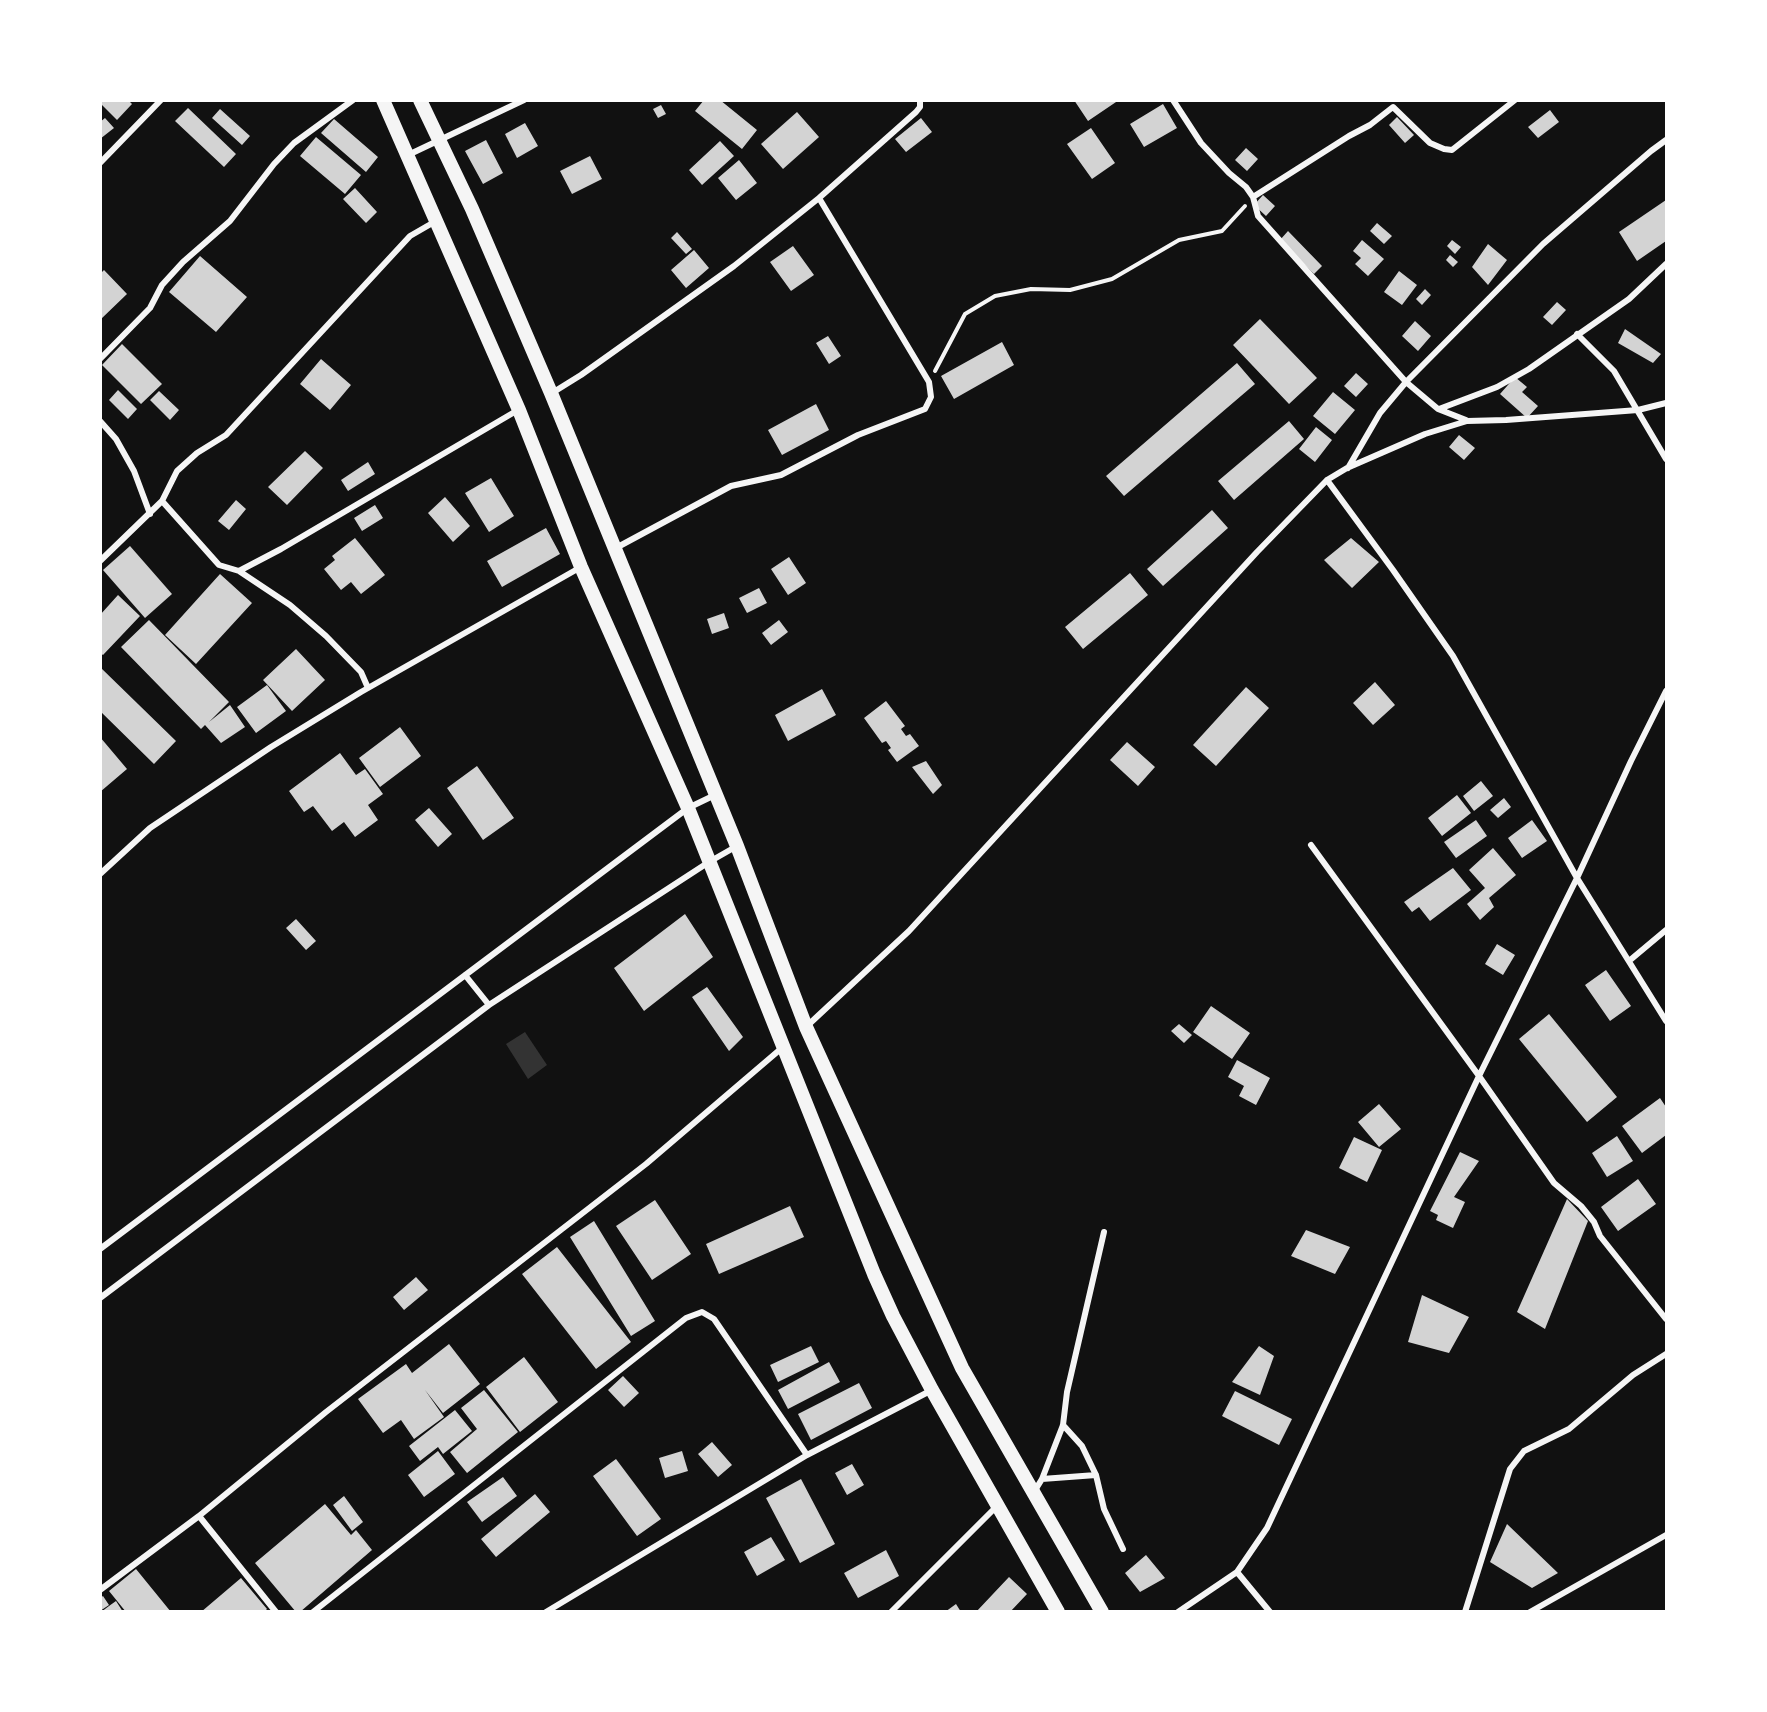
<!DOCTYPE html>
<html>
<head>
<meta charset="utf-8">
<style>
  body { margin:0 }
  #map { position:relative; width:1767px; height:1712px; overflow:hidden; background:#111; font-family:Rubik,sans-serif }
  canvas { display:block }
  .frame { position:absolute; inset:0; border:102px solid #fff; pointer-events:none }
</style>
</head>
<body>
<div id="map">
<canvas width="1767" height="1712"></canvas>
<div class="frame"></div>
</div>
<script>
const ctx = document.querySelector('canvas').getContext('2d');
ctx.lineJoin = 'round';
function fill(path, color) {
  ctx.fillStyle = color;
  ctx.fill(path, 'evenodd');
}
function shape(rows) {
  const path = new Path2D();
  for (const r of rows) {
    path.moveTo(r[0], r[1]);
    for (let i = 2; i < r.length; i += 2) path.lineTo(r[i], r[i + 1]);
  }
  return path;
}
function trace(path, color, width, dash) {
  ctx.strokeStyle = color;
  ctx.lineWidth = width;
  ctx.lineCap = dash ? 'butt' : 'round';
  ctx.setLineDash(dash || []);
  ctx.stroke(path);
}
const water = shape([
  [525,1032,547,1065,528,1079,506,1044]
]);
const building = shape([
  [100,100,128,100,132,104,117,120,100,103],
  [704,100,720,100,757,130,742,149,695,111],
  [1074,100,1119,100,1088,121],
  [1163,104,1177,128,1144,147,1130,124],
  [661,105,666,114,658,118,653,109],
  [188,108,236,154,224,167,175,121],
  [220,109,250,136,242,145,212,118],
  [1550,110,1559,122,1538,138,1528,127],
  [797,112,819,137,783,169,761,144],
  [1397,117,1414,135,1405,143,1389,125],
  [105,118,114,128,100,139,100,122],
  [921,118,932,132,906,152,895,139],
  [334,119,378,157,366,172,321,133],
  [525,123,538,146,517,158,505,134],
  [1091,128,1115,163,1092,179,1067,144],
  [316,137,361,175,345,194,300,156],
  [486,140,503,173,483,184,465,151],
  [720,141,734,156,702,185,689,170],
  [1246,148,1258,159,1247,171,1235,160],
  [590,156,602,179,572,194,560,171],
  [739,160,757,183,736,200,718,178],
  [355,188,377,212,366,223,343,199],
  [1263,195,1275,206,1266,216,1254,205],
  [1666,200,1666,241,1637,261,1619,232],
  [1377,223,1392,236,1384,244,1370,231],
  [1288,231,1322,266,1314,274,1280,240],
  [677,232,692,249,686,254,671,238],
  [1362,240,1384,259,1368,276,1355,264,1361,258,1353,251],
  [1452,240,1461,247,1455,254,1447,246],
  [1488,244,1507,260,1488,285,1472,267],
  [793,246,814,275,791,291,770,262],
  [694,250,709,268,686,288,671,270],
  [1450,255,1458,262,1453,267,1446,260],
  [200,256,247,297,216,332,169,292],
  [104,270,127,294,100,320,100,274],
  [1399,271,1417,285,1402,305,1384,292],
  [1425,289,1431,295,1422,305,1416,299],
  [1557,302,1566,310,1552,325,1543,317],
  [1260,319,1317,378,1289,404,1233,345],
  [1415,321,1431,336,1418,351,1402,336],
  [1625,329,1661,354,1653,363,1618,343],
  [828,336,841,356,829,364,816,343],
  [1002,342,1014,365,954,399,941,376],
  [122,344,162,384,141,404,102,365],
  [321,359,351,385,330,410,300,384],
  [1237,363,1255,384,1124,496,1106,476],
  [1356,373,1368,384,1356,397,1344,386],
  [1515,377,1527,387,1522,392,1538,406,1527,418,1500,394],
  [118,390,137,409,128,419,109,400],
  [159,391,179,410,170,420,150,400],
  [1333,392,1355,410,1335,434,1313,416],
  [816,404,829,430,782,455,768,430],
  [1289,421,1304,439,1234,500,1218,481],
  [1316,427,1332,440,1315,462,1299,449],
  [1459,435,1475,448,1464,460,1449,447],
  [305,451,323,468,287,505,268,487],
  [368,462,375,474,348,491,341,480],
  [491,478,514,516,489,532,465,493],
  [445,497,470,526,453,542,428,513],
  [236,500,246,509,229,530,218,521],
  [375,505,383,518,362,531,354,518],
  [1212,510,1228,528,1163,586,1147,569],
  [546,528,560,554,502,587,487,561],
  [355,538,385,575,361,594,351,582,341,590,324,569,335,560,332,556],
  [1351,538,1379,562,1352,588,1324,560],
  [130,546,172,594,145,618,103,570],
  [789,557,806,583,788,595,771,569],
  [1130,573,1148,595,1083,649,1065,627],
  [220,574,252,603,196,664,165,635],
  [759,588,767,603,747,613,739,598],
  [118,595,140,616,103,655,100,653,100,615],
  [724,613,729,628,712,634,707,619],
  [149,620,229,702,209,722,230,705,245,727,221,743,205,725,201,729,121,647],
  [779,620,788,632,771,645,762,633],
  [296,649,325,680,292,711,263,680],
  [100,667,176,741,154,764,100,711],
  [1375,682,1395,705,1373,725,1353,703],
  [267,685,286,711,256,733,237,707],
  [1246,687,1269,708,1216,766,1193,745],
  [822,689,836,715,788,741,775,715],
  [886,701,905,726,901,729,906,736,910,734,919,746,897,762,888,750,891,748,886,741,882,743,864,718],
  [400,727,421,756,380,787,359,758],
  [100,737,127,769,100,792],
  [1127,742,1155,767,1138,786,1110,760],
  [340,753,356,775,365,769,383,794,368,805,378,820,355,837,344,822,332,831,313,806,304,812,289,791],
  [926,761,942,785,933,794,912,767],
  [477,766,514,818,483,840,447,788],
  [1481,781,1493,796,1474,811,1463,796],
  [1457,795,1471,813,1442,836,1428,818],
  [1504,798,1511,807,1498,818,1490,810],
  [429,808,452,834,438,847,415,820],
  [1476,820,1487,836,1456,858,1444,842],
  [1532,820,1547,841,1522,858,1508,838],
  [1493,848,1516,875,1489,898,1494,907,1480,920,1467,904,1485,888,1469,870],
  [1453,868,1471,890,1430,921,1419,907,1412,912,1404,902],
  [685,914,713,957,644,1011,614,968],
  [296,919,316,941,306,950,286,928],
  [1497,944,1515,955,1503,975,1485,964],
  [1606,970,1631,1006,1610,1021,1585,985],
  [707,987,743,1037,729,1051,692,997],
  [1211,1006,1250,1033,1232,1059,1193,1032],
  [1549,1014,1617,1097,1587,1122,1519,1039],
  [1179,1024,1192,1035,1184,1043,1171,1031],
  [1237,1060,1270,1078,1256,1105,1239,1096,1244,1086,1228,1077],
  [1660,1098,1666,1107,1666,1135,1642,1153,1622,1126],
  [1379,1104,1401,1129,1379,1147,1358,1122],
  [1617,1136,1633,1161,1607,1177,1592,1153],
  [1354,1137,1382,1150,1367,1182,1339,1168],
  [1460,1152,1479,1161,1454,1197,1465,1202,1453,1228,1436,1220,1438,1215,1430,1211],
  [1638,1179,1656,1204,1618,1231,1601,1207],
  [1567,1199,1588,1221,1545,1329,1517,1312],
  [655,1200,691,1254,652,1280,616,1226],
  [790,1206,804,1237,719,1274,706,1244],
  [594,1221,655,1321,631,1336,570,1237],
  [1306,1230,1350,1247,1335,1274,1291,1256],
  [557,1247,631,1342,596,1369,522,1274],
  [416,1277,428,1290,404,1310,393,1297],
  [1422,1295,1469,1317,1449,1353,1408,1342],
  [449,1344,480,1384,443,1413,425,1390,444,1417,414,1439,401,1420,383,1433,358,1399,406,1364,412,1373],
  [811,1346,819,1362,778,1382,770,1365],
  [1259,1346,1274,1356,1260,1395,1232,1382],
  [524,1357,558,1402,520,1432,486,1387],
  [829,1362,840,1382,788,1409,778,1390],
  [623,1376,639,1393,624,1407,608,1390],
  [859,1383,872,1408,811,1440,798,1414],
  [484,1390,518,1432,467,1473,450,1452,477,1429,461,1408],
  [1235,1391,1292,1419,1279,1445,1222,1416],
  [455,1410,472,1431,443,1454,438,1447,420,1461,409,1446],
  [712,1442,732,1465,718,1477,698,1454],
  [438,1451,455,1474,424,1497,408,1475],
  [682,1451,688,1471,665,1478,659,1458],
  [616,1459,661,1519,637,1536,593,1476],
  [852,1464,864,1485,847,1495,835,1473],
  [503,1477,517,1496,482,1522,467,1502],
  [801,1479,835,1544,800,1563,766,1498],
  [535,1494,550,1512,496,1557,481,1539],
  [344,1496,363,1522,352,1531,333,1505],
  [325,1504,351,1535,356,1530,372,1550,300,1612,296,1612,255,1563],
  [1507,1524,1558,1573,1532,1588,1490,1562],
  [771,1537,785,1560,757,1576,744,1552],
  [886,1550,899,1576,858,1598,844,1573],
  [1146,1555,1165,1578,1140,1592,1125,1573],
  [136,1569,171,1612,126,1612,109,1591],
  [1009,1577,1027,1594,1010,1612,976,1612],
  [241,1578,267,1609,264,1612,201,1612],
  [103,1596,109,1605,100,1611,100,1598],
  [116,1601,123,1612,101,1612,109,1606],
  [956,1604,961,1612,945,1612]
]);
const path = shape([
  [935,371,965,314,995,296,1031,289,1070,290,1112,279,1179,240,1222,231,1245,206]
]);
const minor = shape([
  [1173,100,1201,143,1229,173,1246,187,1253,197,1258,216,1406,382,1438,409,1466,420],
  [408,155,524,100],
  [100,163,161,100],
  [1253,197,1349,136,1370,125,1393,107,1430,143,1444,149,1452,150,1515,100],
  [1577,334,1614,371,1666,459],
  [100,359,150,308,162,285,183,262,230,221,274,164,294,143,353,100],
  [552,393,581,375,734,266,819,198,916,112,920,107,920,100],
  [1439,409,1497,387,1529,369,1629,299,1666,264],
  [100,421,116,439,134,471,150,514],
  [1348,468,1380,413,1406,382,1543,244,1651,151,1666,140],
  [1327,480,1393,570,1453,656,1577,878,1666,1021],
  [162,501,219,565,239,571,281,549,518,410],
  [614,549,731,486,781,475,858,435,925,409,931,397,929,382,819,198],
  [100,561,162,501,177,471,197,453,226,435,410,236,436,221],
  [239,571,290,605,326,636,361,672,368,688],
  [1311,845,1479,1076,1554,1183,1581,1206,1594,1222,1600,1236,1666,1319],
  [100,874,150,828,271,747,361,692,581,567],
  [1629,961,1666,930],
  [465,975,489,1005],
  [807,1026,909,931,1257,552,1327,480,1347,468,1425,434,1467,421,1506,420,1638,410,1666,403],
  [100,1249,688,808,715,795],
  [100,1298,489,1005,709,862,737,846],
  [1063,1425,1082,1446,1096,1475,1104,1509,1123,1549],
  [1042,1479,1096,1475],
  [1034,1492,1042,1479,1063,1425,1067,1392,1104,1232],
  [199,1516,276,1612],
  [1237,1572,1270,1612],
  [100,1590,199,1516,326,1412,646,1164,783,1047],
  [313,1612,686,1318,702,1312,714,1319,807,1455],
  [546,1612,807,1455,932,1390],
  [891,1612,997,1506],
  [1178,1612,1237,1572,1267,1528,1479,1076,1577,878,1631,761,1666,691],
  [1465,1612,1510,1469,1524,1451,1569,1429,1633,1375,1666,1354],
  [1530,1612,1666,1535]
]);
const primary = shape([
  [383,100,519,410,581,567,688,808,874,1274,893,1316,932,1390,1058,1612],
  [420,100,472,209,551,393,737,846,806,1027,962,1368,1102,1612]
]);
fill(water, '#333');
fill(building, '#d3d3d3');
trace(path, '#f5f5f5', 4);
trace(minor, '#f5f5f5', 6);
trace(primary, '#f5f5f5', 14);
</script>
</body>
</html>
